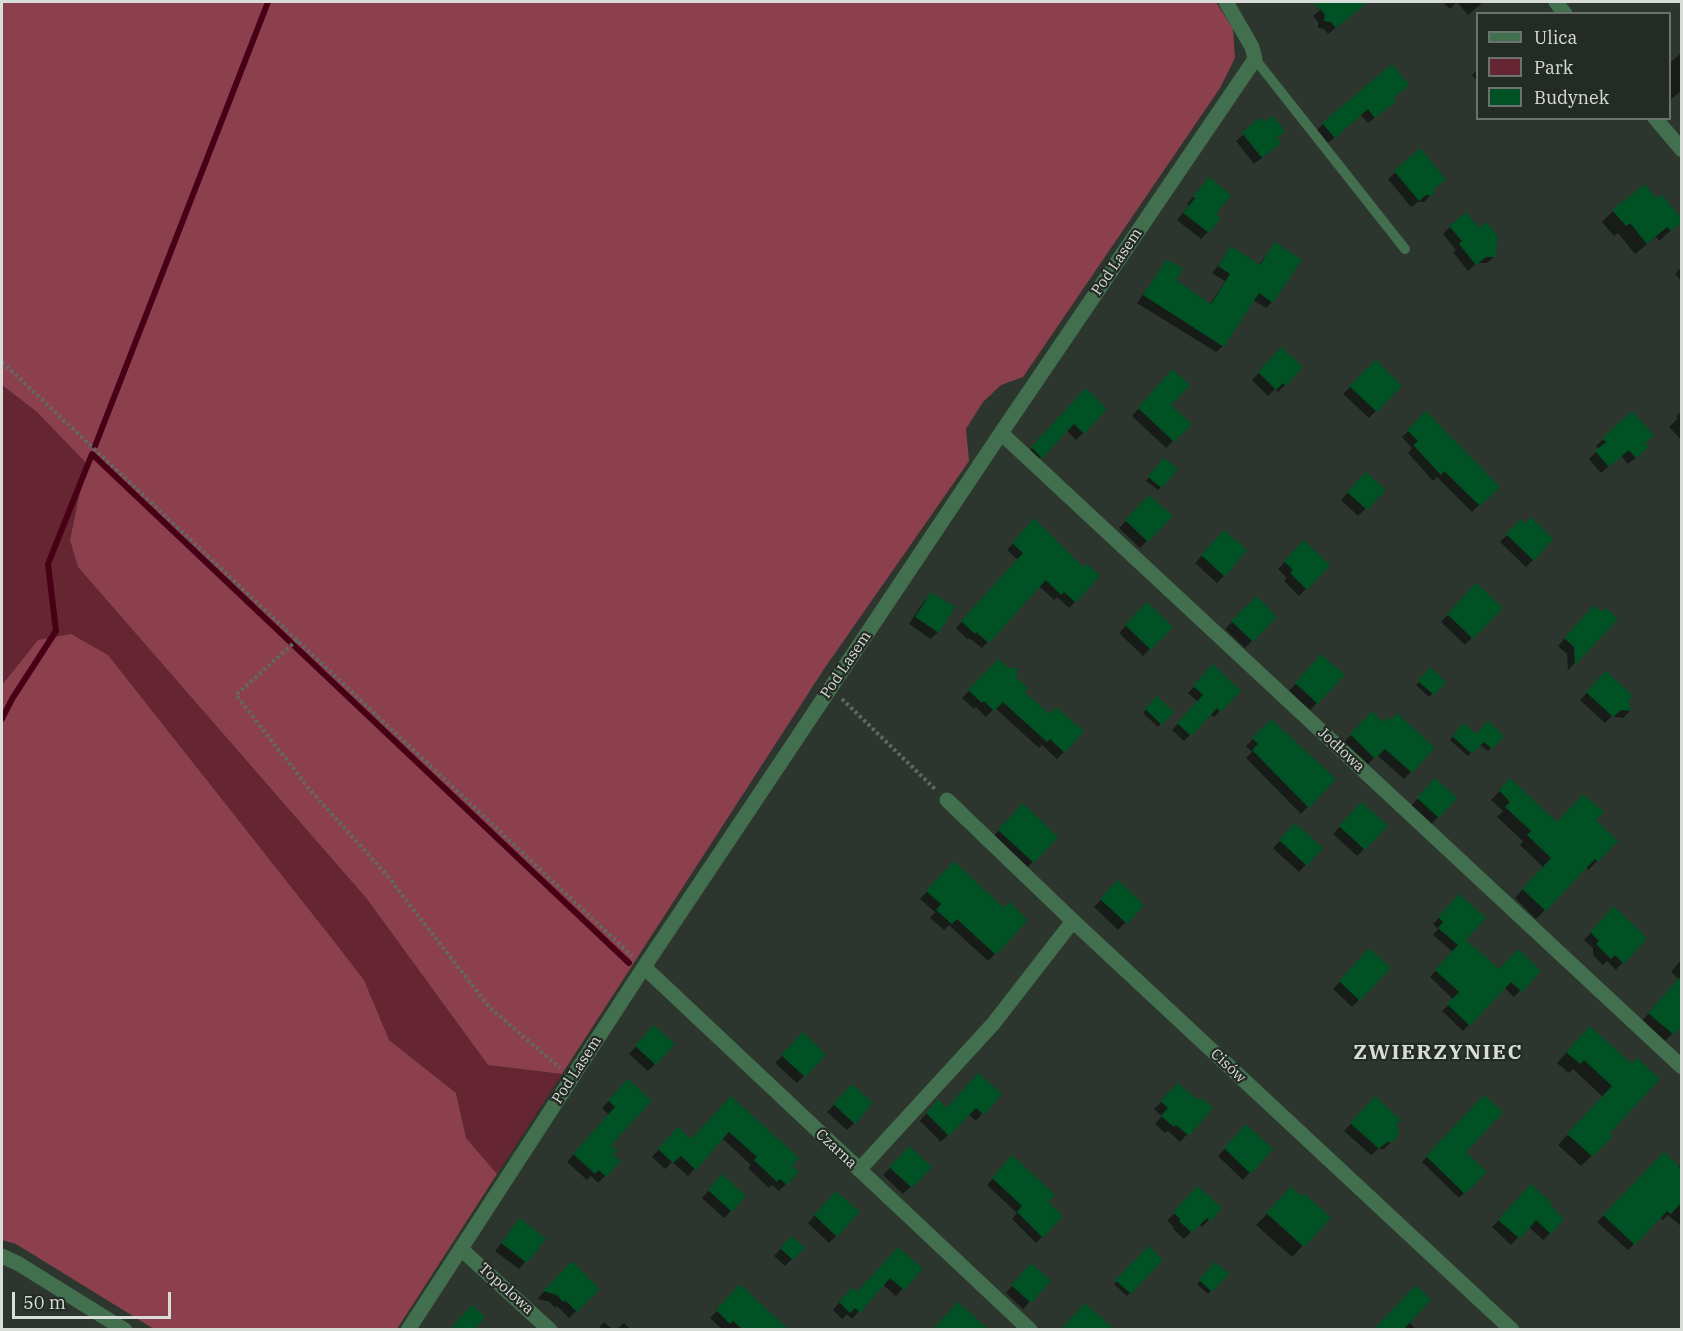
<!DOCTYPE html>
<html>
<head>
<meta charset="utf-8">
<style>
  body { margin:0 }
  #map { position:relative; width:1683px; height:1331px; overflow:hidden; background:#2d352f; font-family:"IBM Plex Serif",serif }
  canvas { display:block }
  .frame { position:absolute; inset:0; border:3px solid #d9ddd9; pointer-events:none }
  .legend { position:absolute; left:1476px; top:12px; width:195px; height:108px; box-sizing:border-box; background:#242b25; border:2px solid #6c726d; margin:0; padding:8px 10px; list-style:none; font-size:18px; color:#d9ddd9 }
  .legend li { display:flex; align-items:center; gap:12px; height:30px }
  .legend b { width:30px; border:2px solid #6c726d }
  .scale { position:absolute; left:12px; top:1292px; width:159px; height:27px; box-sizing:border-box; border:3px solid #d9ddd9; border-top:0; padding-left:8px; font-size:18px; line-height:21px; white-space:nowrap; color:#d9ddd9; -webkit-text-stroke:4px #242b25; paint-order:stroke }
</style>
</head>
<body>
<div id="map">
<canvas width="1683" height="1331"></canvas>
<div class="frame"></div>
<ul class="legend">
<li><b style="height:8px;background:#426f4d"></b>Ulica</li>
<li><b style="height:16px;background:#662532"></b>Park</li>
<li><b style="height:16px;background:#005224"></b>Budynek</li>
</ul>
<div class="scale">50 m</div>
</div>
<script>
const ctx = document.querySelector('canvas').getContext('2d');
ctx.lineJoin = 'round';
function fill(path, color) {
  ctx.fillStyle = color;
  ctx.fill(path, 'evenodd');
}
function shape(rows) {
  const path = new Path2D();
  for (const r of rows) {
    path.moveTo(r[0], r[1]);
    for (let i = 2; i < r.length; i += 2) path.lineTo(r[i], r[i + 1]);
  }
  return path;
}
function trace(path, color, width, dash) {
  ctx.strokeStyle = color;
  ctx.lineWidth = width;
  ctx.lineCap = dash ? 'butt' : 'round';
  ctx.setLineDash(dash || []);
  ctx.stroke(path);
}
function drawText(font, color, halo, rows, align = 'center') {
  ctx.font = font + ' "IBM Plex Serif",serif';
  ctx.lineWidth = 4.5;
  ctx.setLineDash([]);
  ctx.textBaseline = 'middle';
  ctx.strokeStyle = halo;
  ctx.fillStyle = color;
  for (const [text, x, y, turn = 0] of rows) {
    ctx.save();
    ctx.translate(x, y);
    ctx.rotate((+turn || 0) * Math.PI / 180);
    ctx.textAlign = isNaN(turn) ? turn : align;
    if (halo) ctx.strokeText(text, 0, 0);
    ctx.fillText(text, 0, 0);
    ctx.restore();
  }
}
const green = shape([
  [2,385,37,412,86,463,70,540,78,567,367,899,488,1065,562,1074,497,1174,466,1138,456,1093,389,1040,364,980,108,655,38,640,2,685]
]);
const forest = shape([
  [2,2,1216,2,1233,29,1235,58,1220,88,1023,377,1001,385,983,402,966,429,969,461,824,669,562,1074,488,1065,367,899,78,567,70,540,86,463,37,412,2,385],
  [71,634,108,655,333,940,364,980,389,1040,456,1093,466,1138,497,1174,397,1329,154,1329,16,1244,2,1240,2,685,38,640]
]);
const shadow = shape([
  [1329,2,1362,2,1355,12,1328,34,1324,29,1318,28,1318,22,1313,16],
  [1443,2,1483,2,1468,15,1457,2,1450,9],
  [1681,53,1682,90,1670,100,1670,63],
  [1478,69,1478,82,1472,75],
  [1392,98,1388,107,1368,123,1361,115,1328,143,1317,130,1323,124],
  [1260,120,1276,139,1272,150,1254,164,1236,141],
  [1420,151,1432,190,1431,195,1424,202,1418,202,1411,207,1388,179],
  [1202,186,1214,214,1208,232,1201,239,1177,220,1189,205,1187,204],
  [1657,200,1681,221,1659,241,1656,237,1635,254,1618,233,1614,236,1602,222,1613,211],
  [1450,227,1479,230,1495,256,1487,263,1477,263,1468,271,1453,252,1456,250,1443,234],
  [1275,244,1272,302,1266,308,1253,300,1223,346,1216,352,1137,303,1168,261,1174,281,1210,304,1225,281,1212,273,1232,248,1258,266],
  [1682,267,1682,282,1675,274],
  [1281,349,1285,385,1278,392,1275,389,1268,396,1252,380],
  [1376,362,1400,386,1369,418,1343,394],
  [1165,378,1169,405,1190,424,1166,448,1132,416],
  [1079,398,1083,433,1076,440,1066,430,1034,464,1025,455],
  [1682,411,1682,441,1669,427,1678,418,1676,416],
  [1426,413,1498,487,1472,512,1437,477,1433,481,1408,453,1412,448,1402,437],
  [1603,439,1643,443,1640,454,1628,464,1621,456,1601,473,1589,459,1599,449,1596,446],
  [1162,463,1176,469,1158,490,1146,481],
  [1366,474,1384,490,1358,516,1341,500],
  [1150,497,1171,516,1140,548,1119,528],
  [1521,521,1533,560,1526,567,1500,542],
  [1028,527,1075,602,1069,608,1057,597,1054,600,1039,586,982,648,969,638,967,639,956,628,1018,560,1007,550],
  [1217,539,1224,576,1217,583,1195,563],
  [1304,542,1306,589,1299,596,1284,581,1287,578,1278,569],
  [1476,585,1500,608,1465,645,1441,622],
  [931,594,938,632,931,639,909,624,924,601],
  [1257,598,1275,617,1245,648,1225,629],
  [1147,604,1171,627,1143,656,1119,633],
  [1587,614,1602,614,1616,619,1568,670,1567,654,1558,646],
  [998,661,1016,678,1022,692,1064,752,1057,759,1042,745,1039,748,995,708,986,717,976,707,974,709,962,698],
  [1314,663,1343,675,1310,710,1289,691],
  [1213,667,1239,691,1214,717,1210,714,1184,741,1172,730,1198,702,1188,693],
  [1430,670,1444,682,1429,697,1416,685],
  [1599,680,1628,700,1630,711,1623,718,1612,716,1605,723,1580,700],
  [1157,698,1172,712,1158,727,1143,713],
  [1372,713,1411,772,1404,779,1377,755,1367,765,1344,742],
  [1271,721,1334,779,1301,814,1246,758,1252,752,1246,746],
  [1464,725,1476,736,1502,736,1488,751,1479,744,1468,756,1450,740],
  [1510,780,1557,824,1594,821,1597,861,1588,870,1586,867,1536,919,1515,898,1543,867,1520,845,1523,841,1497,817,1503,811,1491,800],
  [1428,787,1438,817,1431,824,1411,806],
  [1361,804,1364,849,1357,856,1333,834],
  [1016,812,1056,837,1026,869,992,838],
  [1295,825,1321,848,1299,872,1273,848],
  [947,870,995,954,988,961,949,925,944,930,930,918,935,912,920,899],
  [1118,882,1142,905,1118,930,1094,907],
  [1453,902,1464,940,1499,971,1539,971,1514,997,1504,987,1463,1031,1442,1011,1454,1000,1430,977,1453,952,1433,935,1438,929,1433,924],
  [1607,915,1645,938,1616,970,1607,961,1603,965,1593,955,1593,948,1584,940],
  [1369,950,1389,968,1352,1007,1333,989],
  [1682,959,1682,1024,1665,1041,1642,1021,1679,979,1671,972],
  [647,1034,655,1064,648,1071,629,1054],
  [803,1035,824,1055,797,1083,775,1063],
  [1580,1038,1632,1066,1608,1133,1611,1136,1581,1166,1558,1145,1603,1097,1573,1069,1569,1073,1557,1063],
  [628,1081,609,1145,611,1155,605,1176,598,1183,591,1176,587,1180,567,1162,609,1115,602,1108],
  [1171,1092,1211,1108,1180,1142,1168,1131,1165,1133,1155,1124,1162,1116,1154,1109],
  [845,1093,854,1123,847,1130,827,1112],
  [999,1094,976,1121,968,1114,941,1142,920,1121,931,1108,947,1109],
  [1484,1097,1464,1152,1485,1172,1459,1198,1422,1162],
  [731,1098,790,1166,786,1184,779,1191,772,1185,769,1188,748,1168,751,1165,722,1138,688,1176,672,1162,665,1169,652,1157,671,1136,691,1141],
  [1375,1098,1396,1123,1392,1141,1384,1149,1378,1149,1371,1155,1344,1131],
  [1246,1126,1250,1172,1243,1180,1218,1156],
  [910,1148,930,1167,903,1194,883,1175],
  [1664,1154,1677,1167,1682,1163,1682,1227,1668,1215,1663,1220,1660,1217,1628,1250,1597,1222],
  [1006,1163,1061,1216,1036,1243,1012,1219,1017,1213,987,1185],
  [715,1184,731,1211,724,1218,702,1198],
  [1198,1189,1220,1208,1202,1227,1199,1224,1184,1239,1173,1229,1174,1227,1167,1221],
  [1291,1189,1329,1218,1292,1257,1256,1225],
  [1524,1193,1548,1205,1550,1233,1543,1240,1528,1226,1511,1245,1492,1227],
  [829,1200,836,1236,829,1243,808,1223],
  [520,1220,544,1239,519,1269,495,1251],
  [791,1238,803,1248,785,1266,774,1256],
  [1149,1248,1161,1260,1127,1296,1114,1284],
  [891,1256,921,1269,896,1296,882,1284,852,1319,847,1314,842,1319,833,1310,845,1296,857,1294],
  [572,1263,598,1289,569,1318,557,1306,555,1308,550,1302,537,1299],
  [1215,1264,1227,1274,1208,1294,1197,1284],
  [1024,1272,1049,1281,1023,1309,1006,1293],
  [740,1287,778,1326,781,1330,723,1330,710,1318],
  [1409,1294,1409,1322,1416,1330,1376,1330],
  [958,1304,985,1330,934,1330],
  [1078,1312,1111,1329,1062,1330],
  [604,1322,613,1330,597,1330],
  [624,1323,631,1330,616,1330]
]);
const stream = shape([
  [95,446,268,2],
  [2,719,12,699,56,631,48,564,92,454,629,963]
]);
const building = shape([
  [1313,2,1368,2,1336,28,1331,22,1324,21,1325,14],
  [1392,64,1409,85,1394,98,1396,101,1375,118,1368,109,1335,138,1322,123],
  [1272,115,1285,131,1277,138,1281,143,1262,158,1242,133,1260,117,1264,122],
  [1420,148,1446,179,1434,189,1433,196,1426,195,1419,201,1394,171],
  [1209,177,1231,195,1216,214,1221,218,1209,233,1183,213,1195,198,1193,196],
  [1645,184,1657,198,1662,195,1682,219,1682,222,1671,231,1667,227,1647,244,1630,223,1626,226,1612,210],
  [1466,212,1479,228,1486,222,1498,236,1496,257,1486,257,1476,265,1459,244,1462,241,1449,226],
  [1275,242,1302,260,1273,303,1259,293,1224,347,1143,295,1167,259,1183,269,1176,280,1211,304,1230,274,1218,266,1231,246,1260,265],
  [1281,347,1303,367,1286,386,1283,383,1276,390,1258,372],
  [1376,360,1402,386,1377,412,1349,386],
  [1172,369,1190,385,1171,405,1192,424,1174,442,1138,408],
  [1086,388,1107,409,1084,434,1074,424,1042,458,1031,447],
  [1426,411,1500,487,1480,506,1444,471,1441,475,1413,445,1418,441,1407,430],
  [1632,411,1654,435,1645,443,1649,447,1636,458,1629,450,1609,467,1595,451,1606,442,1602,438],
  [1164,458,1178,469,1162,488,1148,477],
  [1366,472,1386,490,1367,510,1347,492],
  [1149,495,1173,516,1148,542,1125,520],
  [1531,517,1553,539,1534,561,1506,534,1521,519,1525,523],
  [1034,518,1083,567,1087,564,1100,576,1076,603,1064,592,1061,595,1046,580,989,643,976,632,975,634,961,621,1023,553,1012,543],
  [1224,530,1247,550,1225,577,1201,555],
  [1304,540,1330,565,1307,590,1290,573,1293,570,1284,561],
  [1476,583,1503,608,1473,639,1447,614],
  [931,592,955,607,939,633,915,617],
  [1257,596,1277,617,1253,642,1231,621],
  [1147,602,1173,627,1151,650,1125,625],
  [1594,605,1602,612,1606,608,1618,619,1575,665,1574,647,1564,638],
  [1321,654,1345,675,1318,704,1295,683],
  [998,659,1008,668,1017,668,1017,678,1028,688,1024,692,1050,714,1056,707,1084,731,1065,753,1050,739,1047,742,1003,702,994,711,984,701,982,703,968,690],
  [1213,664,1241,691,1221,712,1217,708,1191,736,1177,723,1203,695,1193,686],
  [1430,667,1446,682,1434,695,1418,681],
  [1606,671,1633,696,1629,700,1631,711,1621,710,1613,717,1586,692],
  [1157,696,1174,712,1162,725,1145,709],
  [1372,711,1383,722,1388,717,1391,720,1397,713,1435,748,1412,773,1385,749,1375,759,1350,734],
  [1271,719,1336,779,1309,808,1252,750,1258,744,1252,738],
  [1488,721,1504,736,1492,749,1484,742,1472,754,1452,736,1464,723,1476,734],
  [1435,778,1457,798,1439,818,1417,798],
  [1510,778,1557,822,1583,794,1604,812,1596,820,1618,841,1598,862,1595,859,1546,911,1522,889,1551,858,1527,835,1531,831,1505,807,1510,802,1499,790],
  [1361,802,1388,826,1365,850,1339,826],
  [1023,803,1058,837,1034,863,998,830],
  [1295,823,1323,848,1307,866,1279,840],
  [954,861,1004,908,1009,902,1028,920,996,955,957,919,952,924,936,910,941,904,926,891],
  [1118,880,1144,905,1127,924,1100,899],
  [1459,894,1486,918,1466,940,1499,969,1518,949,1541,971,1522,992,1511,982,1470,1026,1447,1004,1459,992,1435,970,1458,945,1438,928,1443,922,1438,917],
  [1614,906,1647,938,1624,964,1615,955,1611,959,1596,944,1599,941,1590,932],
  [1369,948,1391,968,1360,1001,1339,981],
  [1682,975,1682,1026,1674,1035,1648,1013],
  [654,1025,675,1044,656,1065,635,1046],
  [1590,1026,1632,1064,1637,1058,1660,1079,1610,1133,1613,1136,1593,1157,1567,1134,1612,1086,1584,1060,1580,1064,1566,1052],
  [803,1032,826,1055,805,1077,781,1055],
  [978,1073,1002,1094,984,1115,976,1108,949,1136,926,1113,938,1099,947,1108],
  [628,1079,652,1101,611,1145,617,1150,613,1155,621,1161,606,1177,599,1170,595,1174,573,1154,615,1107,608,1100],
  [1178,1083,1197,1100,1200,1097,1213,1108,1189,1136,1176,1125,1174,1127,1161,1116,1168,1108,1160,1101],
  [852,1084,873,1103,855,1124,833,1104],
  [1484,1095,1503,1112,1466,1152,1487,1172,1465,1194,1426,1156],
  [731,1096,799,1158,792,1166,799,1172,787,1185,780,1179,777,1182,754,1160,757,1157,729,1132,696,1170,681,1156,673,1163,658,1149,678,1127,691,1139],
  [1375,1096,1401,1120,1397,1123,1399,1135,1393,1142,1387,1142,1379,1149,1350,1123],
  [1246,1124,1273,1149,1251,1174,1224,1148],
  [910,1146,932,1167,912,1188,889,1167],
  [1664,1152,1682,1169,1682,1202,1671,1214,1667,1211,1635,1245,1603,1215],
  [1012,1155,1055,1195,1048,1202,1063,1216,1043,1238,1017,1212,1022,1206,992,1178],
  [722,1174,746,1196,732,1212,708,1190],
  [1531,1184,1552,1203,1550,1205,1564,1219,1551,1234,1536,1220,1520,1239,1498,1220],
  [1198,1186,1222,1208,1211,1221,1207,1218,1192,1233,1179,1221,1180,1219,1173,1212],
  [1291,1187,1301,1196,1304,1193,1331,1218,1304,1247,1266,1213],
  [836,1191,860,1212,837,1237,814,1215],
  [520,1218,546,1239,527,1263,501,1243],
  [791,1236,805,1248,793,1260,780,1248],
  [1149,1246,1163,1260,1131,1294,1115,1280],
  [898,1247,923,1269,904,1290,890,1278,860,1313,855,1308,850,1313,839,1302,852,1287,857,1292],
  [572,1261,600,1289,577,1312,565,1300,563,1302,557,1295,543,1291],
  [1215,1262,1229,1274,1212,1292,1199,1280],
  [1031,1263,1051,1281,1031,1303,1011,1285],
  [740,1284,761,1304,788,1329,742,1329,733,1321,730,1324,716,1310],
  [1416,1285,1431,1300,1404,1329,1374,1329],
  [958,1302,988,1329,933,1329],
  [1085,1303,1114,1329,1061,1329],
  [472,1305,485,1317,475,1329,450,1329]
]);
const path = shape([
  [2,3,3,2],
  [2,362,632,956],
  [297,640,236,695,310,790,386,874,489,1007,560,1068],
  [842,699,936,790]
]);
const lane = shape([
  [1255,59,1405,249]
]);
const street = shape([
  [1556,2,1565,14],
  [1655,118,1682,150],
  [1001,433,1682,1067],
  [947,800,1073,921,1512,1330],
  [644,967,1030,1330],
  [859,1170,993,1024,1073,921],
  [461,1249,550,1330],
  [2,1256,19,1264,125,1330],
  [408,1330,644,967,1001,433,1255,59,1252,47,1226,2]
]);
const streetNames = [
  ["Pod Lasem",1117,262,-56],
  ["Pod Lasem",846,665,-56],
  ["Jodłowa",1341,750,43],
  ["Cisów",1228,1066,43],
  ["Pod Lasem",577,1070,-57],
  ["Czarna",836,1149,43],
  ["Topolowa",506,1289,42]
];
const districtNames = [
  ["ZWIERZYNIEC",1438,1053]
];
fill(green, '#662532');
fill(forest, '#8c404e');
fill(shadow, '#0007');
trace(stream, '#470016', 6);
fill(building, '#005224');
trace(path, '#626964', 4, [3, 3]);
trace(lane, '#426f4d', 10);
trace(street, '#426f4d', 15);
drawText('15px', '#d9ddd9', '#242b25', streetNames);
ctx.letterSpacing = '1.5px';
drawText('bold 21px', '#d9ddd9', '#242b25', districtNames);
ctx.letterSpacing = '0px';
</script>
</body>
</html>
